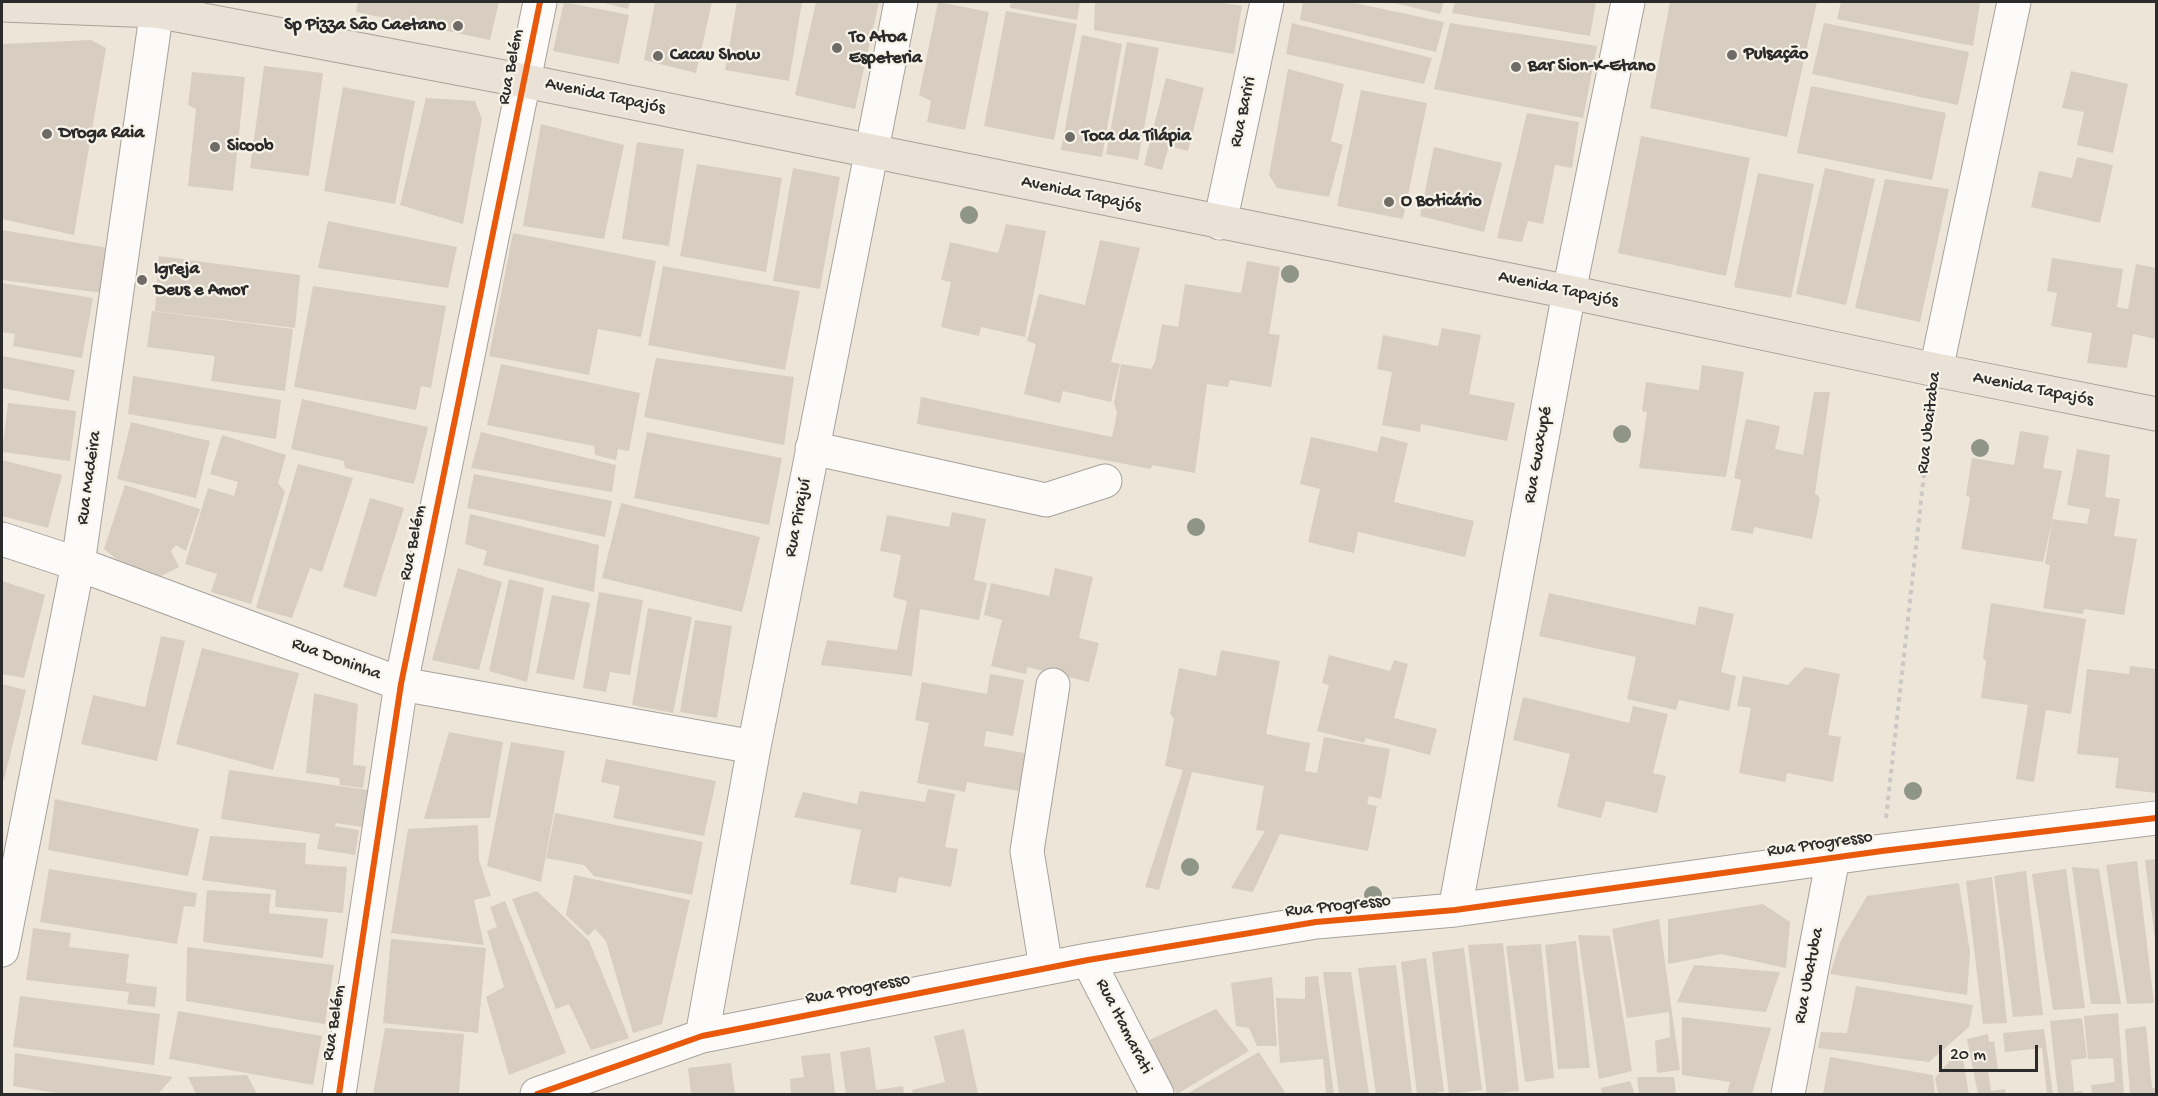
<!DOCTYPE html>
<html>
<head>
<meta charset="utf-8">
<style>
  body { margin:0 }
  #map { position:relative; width:2158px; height:1096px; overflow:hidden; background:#ede5d8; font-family:"Gochi Hand",sans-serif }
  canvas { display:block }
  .frame { position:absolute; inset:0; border:3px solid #2b2b2b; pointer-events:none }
  .scale { position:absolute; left:1939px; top:1045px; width:99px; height:27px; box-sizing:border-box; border:3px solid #2b2b2b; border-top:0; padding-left:8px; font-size:18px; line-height:21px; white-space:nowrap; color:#2b2b2b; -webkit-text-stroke:4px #f7f3e8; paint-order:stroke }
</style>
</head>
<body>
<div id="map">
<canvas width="2158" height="1096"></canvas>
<div class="frame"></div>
<div class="scale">20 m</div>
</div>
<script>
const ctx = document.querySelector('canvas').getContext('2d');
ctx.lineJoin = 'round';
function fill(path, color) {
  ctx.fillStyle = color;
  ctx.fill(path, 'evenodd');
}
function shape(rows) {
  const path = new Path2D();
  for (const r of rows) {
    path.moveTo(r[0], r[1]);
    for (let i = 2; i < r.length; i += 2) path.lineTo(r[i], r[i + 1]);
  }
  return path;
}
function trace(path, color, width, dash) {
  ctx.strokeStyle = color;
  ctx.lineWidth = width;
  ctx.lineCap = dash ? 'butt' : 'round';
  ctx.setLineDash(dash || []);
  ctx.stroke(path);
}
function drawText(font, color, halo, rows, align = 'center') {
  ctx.font = font + ' "Gochi Hand",sans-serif';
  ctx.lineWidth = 4.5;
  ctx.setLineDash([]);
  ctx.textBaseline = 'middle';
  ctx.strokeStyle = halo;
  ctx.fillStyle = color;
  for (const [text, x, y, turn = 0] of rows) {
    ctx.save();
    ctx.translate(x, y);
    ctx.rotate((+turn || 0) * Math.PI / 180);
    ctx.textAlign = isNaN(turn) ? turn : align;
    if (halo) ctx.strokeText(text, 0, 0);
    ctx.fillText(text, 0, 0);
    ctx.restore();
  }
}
const building = shape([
  [358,2,499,2,490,40,356,12],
  [564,2,629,15,619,64,553,51],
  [600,2,630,2,628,9],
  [655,2,712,2,696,73,644,60],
  [737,2,802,2,789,81,725,70],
  [816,2,879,2,855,109,795,95],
  [938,2,989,12,965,130,927,122,931,101,919,95],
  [1011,2,1080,2,1077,20,1010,8],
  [1095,2,1217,2,1242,6,1234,54,1094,30],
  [1303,2,1350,2,1444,22,1436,52,1300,20],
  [1390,2,1444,2,1440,14],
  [1455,2,1596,2,1590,36,1452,13],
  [1670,2,1817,2,1787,137,1650,108],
  [1841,2,1980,3,1973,46,1837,19],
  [1006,11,1077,24,1054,140,984,126],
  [1292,23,1432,58,1424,84,1286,54],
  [1450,23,1597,46,1583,118,1434,89],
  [1824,23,1969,52,1958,105,1812,74],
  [1082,35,1122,44,1102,157,1061,150],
  [91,40,106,48,74,235,2,219,2,44],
  [1127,42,1159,48,1138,160,1106,154],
  [264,66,323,73,309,176,250,168],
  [1288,69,1344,84,1331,141,1343,145,1329,197,1277,188,1269,175],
  [2071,71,2128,84,2113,153,2077,145,2084,112,2062,108],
  [192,72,245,77,233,191,188,186,196,109,188,105],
  [1166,78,1204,88,1188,151,1169,146,1162,170,1144,165],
  [1811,86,1946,113,1932,180,1797,153],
  [343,87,415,101,395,204,324,191],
  [1361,90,1427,103,1403,219,1337,206],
  [426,98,475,101,482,119,463,224,400,205],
  [1527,113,1579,122,1572,168,1555,165,1543,224,1528,221,1522,242,1497,238],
  [541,124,624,145,604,239,523,226],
  [1641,136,1750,158,1726,276,1618,253],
  [637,142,684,149,669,246,622,239],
  [1434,147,1502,163,1484,232,1420,216],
  [2077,157,2113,165,2100,223,2031,207,2039,171,2072,178],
  [697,164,782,178,766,272,680,256],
  [793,168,840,177,820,289,773,281],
  [1825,168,1875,179,1846,305,1796,294],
  [1758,173,1814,184,1791,298,1734,287],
  [1885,179,1949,189,1920,322,1855,308],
  [328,221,457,247,448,288,318,268],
  [1006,224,1046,231,1025,337,981,327,979,336,941,327,951,282,941,280,950,242,998,253],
  [2,230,108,248,103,293,2,280],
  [513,233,656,261,641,337,598,329,589,375,489,356],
  [1100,240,1140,248,1111,362,1120,364,1111,402,1063,391,1060,403,1024,394,1036,344,1027,341,1039,294,1085,305],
  [159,256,300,275,295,328,155,311],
  [2052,258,2123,269,2117,307,2128,309,2136,264,2156,268,2156,339,2133,334,2127,368,2087,363,2092,333,2051,326,2057,293,2047,291],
  [1247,261,1280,267,1269,334,1280,335,1271,387,1230,380,1228,387,1207,384,1195,473,1152,465,1151,469,917,424,921,397,1112,437,1117,413,1114,403,1121,364,1151,369,1155,362,1162,324,1178,327,1185,284,1241,293],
  [663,266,800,291,785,370,648,345],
  [2,283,93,298,82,358,13,346,15,334,2,332],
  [313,286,446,306,431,388,421,386,416,410,294,387],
  [152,311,293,329,285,391,211,381,215,356,147,347],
  [1442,328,1481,335,1469,394,1515,403,1507,441,1421,424,1420,432,1382,425,1392,372,1377,369,1383,335,1438,346],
  [2,356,75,370,69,401,2,388],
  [656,358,794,377,784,445,644,417],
  [501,364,640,393,629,451,618,449,616,460,595,455,594,446,487,425],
  [1702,365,1744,372,1726,477,1639,468,1647,412,1642,411,1646,382,1699,390],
  [133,376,281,400,276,439,128,414],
  [1814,392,1830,392,1815,493,1820,498,1812,539,1754,527,1753,534,1731,530,1741,480,1734,478,1746,419,1780,426,1775,449,1803,455],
  [302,399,428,427,414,484,345,468,344,461,291,449],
  [8,403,76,411,70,461,2,452],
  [131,422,210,441,196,498,117,479],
  [2020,431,2049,436,2043,468,2062,471,2052,519,2087,524,2090,509,2067,505,2077,449,2110,455,2105,497,2120,499,2114,536,2137,539,2124,615,2084,609,2083,614,2043,608,2050,565,2045,564,2052,521,2043,562,1961,549,1970,498,1966,495,1972,458,2014,465],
  [481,432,616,465,612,492,471,468],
  [647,432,782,458,769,525,634,498],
  [222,435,286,455,278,483,285,492,251,604,211,592,217,574,185,564,208,488,234,496,238,482,210,474],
  [1381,436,1408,443,1394,502,1474,521,1465,557,1358,532,1354,553,1308,542,1320,489,1300,484,1311,437,1377,452],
  [2,460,62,475,48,528,2,516],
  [298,464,353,478,322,572,310,568,292,618,256,608],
  [474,474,612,501,605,537,467,508],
  [125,485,200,509,186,551,176,545,171,551,179,567,161,576,126,567,104,549],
  [370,498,404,508,376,597,343,587],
  [621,503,760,537,742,612,602,578],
  [952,512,986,519,974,580,987,583,979,620,920,609,912,676,821,665,827,640,897,650,907,601,893,597,901,555,880,551,887,515,949,527],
  [470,514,599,545,594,592,483,565,487,551,465,544],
  [458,568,502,582,479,670,432,660],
  [1055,568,1093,577,1079,638,1099,643,1089,682,1027,667,1026,674,991,666,1002,620,984,615,991,583,1049,596],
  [509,579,544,588,527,682,489,671],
  [2,581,45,595,24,678,2,674],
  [599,592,643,600,630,675,610,672,606,692,583,688],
  [1549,593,1695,625,1699,606,1734,614,1721,672,1736,676,1729,711,1679,700,1676,710,1627,699,1636,657,1539,636],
  [552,595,590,603,574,680,536,673],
  [1991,603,2086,619,2071,714,2046,710,2034,782,2016,779,2028,705,1981,698,1986,661,1983,658],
  [648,608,692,617,673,713,632,705],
  [695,620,732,626,717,718,680,712],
  [161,636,185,641,157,761,81,744,93,695,145,707],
  [202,648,299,673,273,770,176,744],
  [1221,650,1280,661,1266,734,1310,743,1305,771,1317,773,1324,737,1390,749,1381,799,1369,796,1367,804,1377,806,1368,851,1280,834,1253,892,1231,888,1265,831,1256,830,1264,786,1192,772,1159,890,1145,887,1183,770,1165,766,1174,719,1170,714,1179,668,1216,676],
  [1329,655,1390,671,1394,660,1408,664,1394,718,1437,729,1430,755,1366,738,1364,743,1317,731,1329,685,1322,683],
  [2130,666,2156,669,2156,793,2115,788,2119,758,2077,754,2087,669,2129,674],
  [1805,667,1840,674,1828,735,1841,737,1833,782,1787,773,1785,782,1739,773,1751,708,1737,706,1743,676,1788,685],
  [990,674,1024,680,1013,736,986,731,984,746,1025,753,1019,791,967,782,965,792,917,783,929,723,915,720,922,682,987,694],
  [2,684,26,690,4,780,2,779],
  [314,693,358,704,353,765,366,766,363,788,340,785,339,778,306,773],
  [1523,697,1629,723,1633,706,1668,714,1653,773,1666,776,1657,813,1606,801,1601,818,1557,807,1570,754,1513,740],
  [449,732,503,742,490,818,424,819],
  [511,742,565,751,541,882,487,866],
  [606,759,716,781,704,836,613,818,620,786,601,782],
  [229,770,368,790,362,827,336,823,335,826,359,830,355,855,317,849,320,834,221,819],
  [928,789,955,794,945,847,958,849,951,887,899,877,896,893,850,884,861,830,794,817,803,792,857,804,860,791,925,802],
  [55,799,199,829,188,876,48,850],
  [555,813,703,842,692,895,594,876,584,865,546,858],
  [478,825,479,860,491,896,474,900,484,945,391,933,408,829],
  [210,836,306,843,305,864,347,867,343,913,275,907,276,890,202,880],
  [2156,859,2156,939,2155,939,2145,860],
  [2137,861,2154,1003,2127,1004,2106,865],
  [2072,867,2099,869,2121,1004,2091,1004],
  [49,869,197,893,195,907,184,906,177,944,40,922],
  [2066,869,2085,1008,2053,1010,2032,874],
  [2026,871,2043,1015,2013,1017,1994,876],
  [574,875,690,900,662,1024,633,1033,606,941,595,929,588,936,566,915],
  [1992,877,2007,1023,1983,1024,1966,881],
  [1959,883,1970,952,1967,995,1830,974,1840,942,1867,896],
  [207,890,271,894,269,913,328,919,323,958,203,942],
  [537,891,589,941,629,1038,591,1050,569,1004,556,1009,512,899],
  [505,901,566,1053,509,1075,486,997,504,987,487,931,497,927,490,907],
  [1763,904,1790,922,1786,968,1721,954,1668,964,1668,919],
  [1659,919,1680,1070,1657,1073,1655,1041,1670,1037,1669,1012,1627,1018,1612,929],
  [33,928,71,933,69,947,129,954,126,983,157,987,155,1007,127,1004,129,992,26,980],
  [1578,935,1610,936,1632,1071,1599,1079],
  [391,939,486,948,478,1033,383,1023],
  [1576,941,1590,1068,1558,1069,1545,945],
  [1503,943,1519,1091,1487,1094,1468,945],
  [1541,944,1554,1078,1525,1082,1506,946],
  [187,947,334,965,325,1024,186,1001],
  [1464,948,1482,1090,1449,1094,1432,952],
  [1426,958,1444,1091,1432,1094,1417,1094,1401,962],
  [1396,965,1412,1094,1376,1094,1358,968],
  [1694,965,1780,972,1766,1012,1677,1002],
  [1323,972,1351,972,1369,1094,1339,1094],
  [1318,976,1334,1094,1326,1094,1323,1059,1280,1063,1276,998,1305,999,1305,977],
  [1272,977,1277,1046,1257,1046,1249,1028,1236,1026,1231,983],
  [1856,986,1973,1005,1969,1027,1929,1062,1818,1048,1821,1032,1847,1033],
  [20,996,160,1014,154,1065,13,1047],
  [1216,1009,1249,1051,1177,1094,1143,1043],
  [178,1011,322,1036,313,1085,169,1059],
  [2118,1013,2124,1094,2092,1094,2091,1085,2115,1082,2113,1058,2088,1059,2084,1016],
  [1682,1017,1771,1028,1752,1094,1727,1094,1730,1082,1682,1075],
  [2082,1018,2087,1058,2071,1060,2074,1092,2082,1091,2083,1094,2058,1094,2050,1021],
  [2146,1026,2152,1088,2156,1088,2156,1094,2130,1094,2125,1029],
  [385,1028,464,1034,459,1094,373,1094],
  [964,1029,978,1094,913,1094,912,1090,945,1082,934,1036],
  [2044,1029,2053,1094,2047,1094,2042,1048,2005,1052,2003,1033],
  [1988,1034,1989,1042,1994,1041,1998,1069,1988,1070,1991,1091,2005,1089,2006,1094,1978,1094,1967,1039],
  [870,1047,876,1090,903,1086,904,1094,846,1094,840,1052],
  [1961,1048,1969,1094,1938,1094,1935,1078],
  [1259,1052,1286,1094,1187,1094],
  [15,1053,173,1077,158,1094,62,1094,13,1086],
  [830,1053,835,1094,791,1094,790,1079,804,1077,801,1056],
  [1830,1057,1933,1075,1935,1094,1823,1094],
  [731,1063,735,1094,691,1094,688,1068],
  [247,1075,257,1094,196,1094,188,1077],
  [1637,1077,1674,1077,1676,1094,1639,1094],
  [1630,1081,1635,1094,1602,1094,1601,1088]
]);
const path = shape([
  [1886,818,1932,402]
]);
const minor = shape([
  [1220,223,1267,2],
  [1936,370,2014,2],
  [812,448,1046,500,1105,481],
  [2,539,78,564,401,684,754,747],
  [1455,910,1569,292,1628,2],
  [2,950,78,564,158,2],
  [1088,960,1157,1094],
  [1046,968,1027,851,1053,685],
  [702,1036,754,747,901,2],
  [339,1094,401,684,540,2],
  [537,1094,702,1036,1088,960,1316,922,1455,910,1882,851,2156,818],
  [1788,1094,1833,858]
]);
const major = shape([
  [2,5,156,11,525,81,1569,292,1936,370,2156,414]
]);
const cycleway = shape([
  [339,1094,401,684,540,2],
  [537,1094,702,1036,1088,960,1316,922,1455,910,1882,851,2156,818]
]);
const trees = [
  [969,215],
  [1290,274],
  [1622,434],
  [1980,448],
  [1196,527],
  [1913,791],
  [1190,867],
  [1373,895]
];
const markers = [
  [458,26,6,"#6f6c68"],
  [837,48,6,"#6f6c68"],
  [1732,55,6,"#6f6c68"],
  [658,56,6,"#6f6c68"],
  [1516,67,6,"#6f6c68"],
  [47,134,6,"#6f6c68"],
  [1070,137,6,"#6f6c68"],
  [215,147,6,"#6f6c68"],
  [1389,202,6,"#6f6c68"],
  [142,280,6,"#6f6c68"]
];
const poiNames = [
  ["Sp Pizza São Caetano",446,26,"right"],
  ["To Atoa",849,38],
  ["Espeteria",849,59],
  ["Pulsação",1744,55],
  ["Cacau Show",670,56],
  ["Bar Sion-K-Etano",1528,67],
  ["Droga Raia",59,134],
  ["Toca da Tilápia",1082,137],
  ["Sicoob",227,147],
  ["O Boticário",1401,202],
  ["Igreja",154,270],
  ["Deus e Amor",154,291]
];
const streetNames = [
  ["Rua Belém",512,67,-79],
  ["Avenida Tapajós",605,97,12],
  ["Rua Bariri",1244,112,-78],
  ["Avenida Tapajós",1081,195,12],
  ["Avenida Tapajós",1558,290,12],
  ["Avenida Tapajós",2033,390,11],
  ["Rua Ubaitaba",1930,423,-83],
  ["Rua Guaxupé",1539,455,-80],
  ["Rua Madeira",90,478,-82],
  ["Rua Pirajuí",799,518,-79],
  ["Rua Belém",414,543,-78],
  ["Rua Doninha",336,660,20],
  ["Rua Progresso",1820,845,-8],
  ["Rua Progresso",1338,907,-6],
  ["Rua Ubatuba",1810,976,-79],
  ["Rua Progresso",858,990,-11],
  ["Rua Belém",335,1023,-81],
  ["Rua Itamarati",1123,1027,63]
];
fill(building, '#d8cdc1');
trace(minor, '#a7a29b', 35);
trace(major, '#a7a29b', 35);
trace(path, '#cbc9c6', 4, [4.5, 4.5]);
trace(minor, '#fcfbf9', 33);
trace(major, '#eae2d6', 33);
trace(cycleway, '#e8590c', 6);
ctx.fillStyle = '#8f9688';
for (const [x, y] of trees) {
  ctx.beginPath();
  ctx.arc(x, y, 9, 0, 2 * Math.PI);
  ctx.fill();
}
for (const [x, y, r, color] of markers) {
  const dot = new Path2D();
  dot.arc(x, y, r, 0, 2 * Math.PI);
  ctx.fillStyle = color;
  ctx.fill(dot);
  trace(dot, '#f7f3e8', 2);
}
drawText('bold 18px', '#2b2b2b', '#f7f3e8', poiNames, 'left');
drawText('18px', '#2b2b2b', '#f7f3e8', streetNames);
</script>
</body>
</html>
